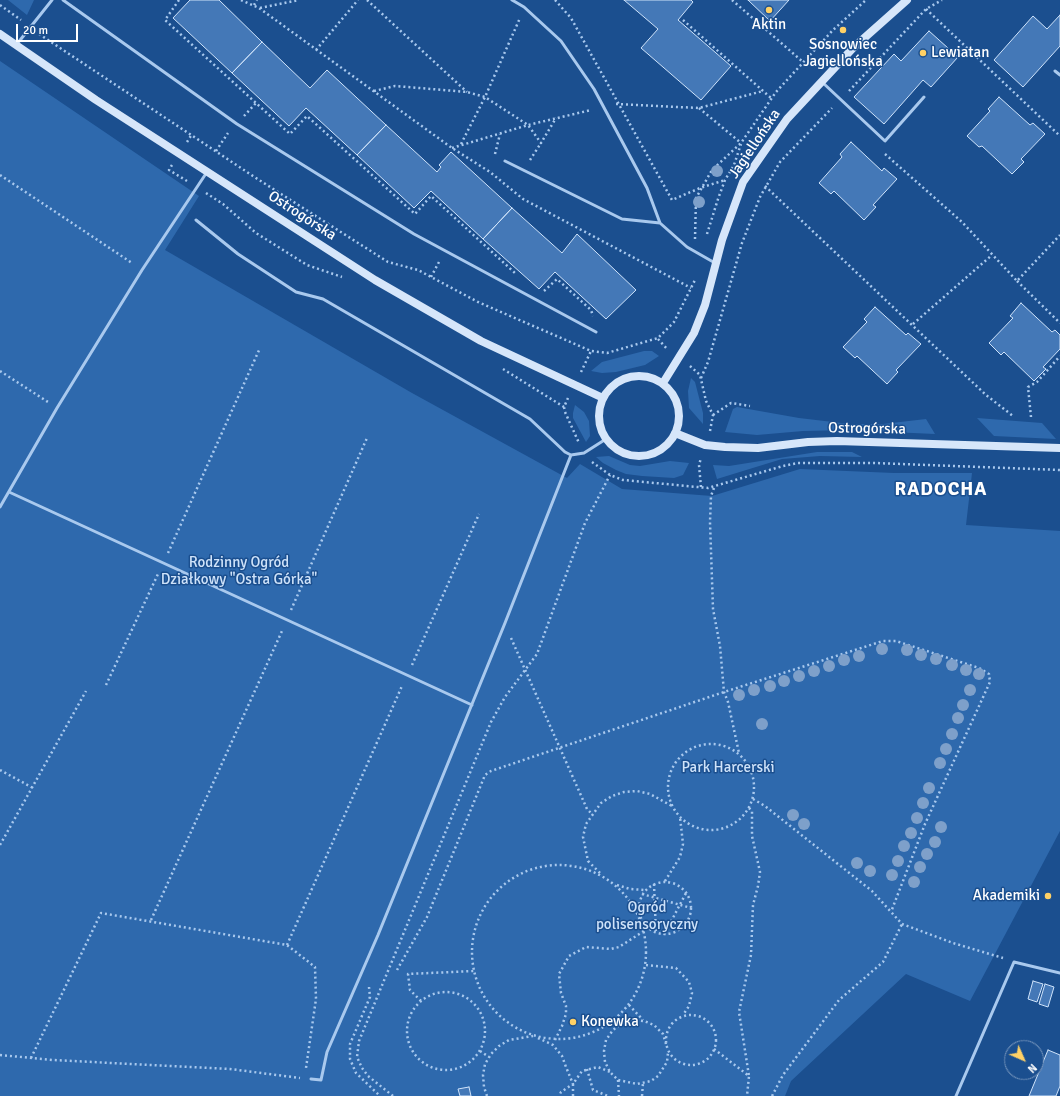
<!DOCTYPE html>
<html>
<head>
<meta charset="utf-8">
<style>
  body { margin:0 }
  #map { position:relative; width:1060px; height:1096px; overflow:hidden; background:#1b4f8f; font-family:Signika,sans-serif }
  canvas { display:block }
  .north { position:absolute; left:1004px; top:1040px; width:40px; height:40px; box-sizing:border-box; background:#1b4f8f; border:1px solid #7695bc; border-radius:50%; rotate:135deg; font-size:11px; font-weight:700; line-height:16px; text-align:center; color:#fff }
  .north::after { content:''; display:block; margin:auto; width:14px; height:18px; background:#ffd166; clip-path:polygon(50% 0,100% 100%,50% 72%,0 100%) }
  .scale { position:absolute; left:16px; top:24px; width:62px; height:18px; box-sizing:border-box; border:2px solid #fff; border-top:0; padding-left:5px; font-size:12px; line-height:14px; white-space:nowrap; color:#fff; -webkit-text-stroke:3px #1b4f8f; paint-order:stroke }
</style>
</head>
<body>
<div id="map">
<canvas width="1060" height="1096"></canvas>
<div class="north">N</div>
<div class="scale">20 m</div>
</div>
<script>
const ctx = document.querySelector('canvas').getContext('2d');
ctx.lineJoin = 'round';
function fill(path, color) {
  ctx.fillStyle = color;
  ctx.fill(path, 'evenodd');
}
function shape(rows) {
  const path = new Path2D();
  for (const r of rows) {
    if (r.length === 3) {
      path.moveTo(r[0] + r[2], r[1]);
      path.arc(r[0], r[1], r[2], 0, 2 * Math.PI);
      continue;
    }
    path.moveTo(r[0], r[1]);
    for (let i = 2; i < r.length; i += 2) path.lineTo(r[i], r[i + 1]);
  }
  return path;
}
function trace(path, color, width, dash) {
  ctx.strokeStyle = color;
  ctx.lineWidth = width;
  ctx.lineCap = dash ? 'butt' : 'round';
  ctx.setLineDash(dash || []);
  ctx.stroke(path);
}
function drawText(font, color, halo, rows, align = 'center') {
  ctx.font = font + ' Signika,sans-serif';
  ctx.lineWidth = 3;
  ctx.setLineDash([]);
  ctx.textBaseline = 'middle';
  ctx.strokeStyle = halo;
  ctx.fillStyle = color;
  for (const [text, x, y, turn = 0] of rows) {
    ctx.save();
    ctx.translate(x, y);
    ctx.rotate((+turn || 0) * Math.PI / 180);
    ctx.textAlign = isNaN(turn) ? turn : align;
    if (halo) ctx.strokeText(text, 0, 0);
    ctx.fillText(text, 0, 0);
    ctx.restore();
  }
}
const green = shape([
  [8,0,34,0,27,15],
  [0,61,199,196,165,250,412,393,567,478,580,464,622,489,712,496,800,469,894,473,972,473,966,525,1060,531,1060,831,970,1001,906,974,791,1081,785,1096,0,1096],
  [644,351,652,351,659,356,645,365,616,372,602,373,591,371,602,362],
  [691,378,695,382,703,413,703,424,689,408,688,391],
  [575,405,584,412,589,421,590,436,586,442,573,418,573,413],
  [737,407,799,418,850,424,883,424,926,419,935,434,847,430,803,431,757,435,725,432,733,409],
  [977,418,1042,423,1056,439,994,436],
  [817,452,852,452,862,457,820,456,782,459,717,479,713,465,729,466],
  [609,456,630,465,640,466,670,461,689,463,683,475,674,478,642,476,626,474,616,470,603,463,596,457]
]);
const building = shape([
  [190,0,219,0,262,42,232,73,173,18,190,0],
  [624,0,691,0,693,2,678,20,731,66,701,100,641,48,658,29,624,0],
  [748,0,789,0,770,21,748,0],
  [1060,15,1060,46,1023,87,994,60,1033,16,1047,29,1060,15],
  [929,31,958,57,931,87,923,80,884,124,854,97,894,54,901,61,929,31],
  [262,42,310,88,327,70,386,125,357,155,306,108,289,126,232,73,262,42],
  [999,97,1030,125,1033,123,1045,134,1021,159,1024,162,1012,174,982,146,979,147,967,136,990,111,988,109,999,97],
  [386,125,437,172,441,167,439,165,451,152,512,208,483,239,431,191,414,208,357,155,386,125],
  [851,142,882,171,884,168,897,179,873,205,876,207,864,220,834,191,831,194,819,183,842,157,840,154,851,142],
  [512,208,562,253,577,234,636,290,606,319,555,272,539,289,483,239,512,208],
  [1021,303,1052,332,1055,330,1060,335,1060,349,1043,367,1046,369,1034,381,1004,352,1001,355,989,343,1013,318,1010,316,1021,303],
  [875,307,906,335,908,333,921,344,896,370,898,372,887,384,857,356,855,358,843,347,867,322,864,319,875,307],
  [1033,981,1043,984,1037,1002,1028,999,1033,981],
  [1045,984,1054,987,1048,1007,1039,1004,1045,984],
  [1048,1050,1060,1055,1060,1086,1056,1096,1029,1096,1048,1050],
  [469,1087,471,1096,460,1096,458,1089,469,1087]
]);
const path = shape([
  [179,0,165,20,290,134,307,116,415,214,431,196,516,274],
  [241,0,259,8,452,148,490,172,523,199,691,288],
  [367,0,467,92],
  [555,0,571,18,672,200,700,188,725,180],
  [732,0,803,62],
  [0,5,21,20],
  [254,5,257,0],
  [260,8,299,0],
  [926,9,1060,136],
  [683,20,771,98],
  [39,34,256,178,388,262,418,270,478,302,591,351,607,353,658,338,674,322,695,280],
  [316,50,358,0],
  [374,91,395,86,467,92,485,97,528,125,541,143,556,118],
  [849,91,926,9,942,0],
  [616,104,699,108,763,91],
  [699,108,741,143],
  [244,116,256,103],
  [187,142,192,134],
  [461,144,485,97,520,18],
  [452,148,528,125,591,110],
  [216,151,228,133],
  [495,154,500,134],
  [885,154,962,222,1017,281,1060,235],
  [530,160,541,143],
  [172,165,169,170,187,181],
  [0,175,132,263],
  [765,186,986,395,1013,416],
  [206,193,223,204,256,233,307,265,342,277],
  [707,234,718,199,725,180,734,165,741,144],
  [695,239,696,198,712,170,741,143,776,92,833,30,866,0],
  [431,277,439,262],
  [1017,281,1060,323],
  [544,291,557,279,591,310,593,316],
  [913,324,992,255],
  [658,339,668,350],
  [690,366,700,375,706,401,713,415,710,431],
  [503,369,564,407],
  [0,371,48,402],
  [581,372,591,351],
  [701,378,708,362,742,243,760,197,780,162,832,108],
  [568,398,564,407,565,412,579,443],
  [713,415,731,403,750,406],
  [1031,417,1028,387,1037,382,1060,356],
  [592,462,610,475,623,480,708,488,783,466,798,463,875,463,1060,470],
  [701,487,699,465,701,458],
  [714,488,711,496,710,522,713,609,720,646,724,692,728,702,739,753],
  [168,553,260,348],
  [291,610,367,438],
  [511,638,587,809,592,814],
  [412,665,479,514],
  [106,685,158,574],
  [711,787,43],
  [0,770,33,788],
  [753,799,765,806,872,891,902,924,953,943,1003,958],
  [749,808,752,811,752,836,760,872,758,886,753,905,751,955,739,1012,749,1076],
  [0,845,86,691],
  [559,952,87],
  [600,873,588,861,583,837,586,824,601,803,612,796,624,792,637,791,650,794,672,806],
  [665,881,680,857,683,844,680,817],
  [665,908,26],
  [654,884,656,934],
  [617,885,630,889,645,890],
  [642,894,691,908],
  [151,920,282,631],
  [664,935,686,893],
  [287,945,402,686],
  [646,965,676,968,689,982,692,993,689,1006,683,1015],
  [397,970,427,917,485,775,491,771,724,692,883,641,896,641,979,668,989,674,990,682,925,824,891,912],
  [369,987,370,997,350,1044,350,1059,356,1073,380,1096],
  [446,1031,39],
  [421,1001,410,990,408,974,474,971],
  [629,1005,643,1020],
  [691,1040,25],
  [538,1038,553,1045,562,1056,566,1067,573,1084,561,1092,559,1096],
  [555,1040,562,1026,566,1014,566,1006,561,993,559,974,569,956,586,947,611,949,619,947,644,931],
  [666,1044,663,1034,654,1025,644,1021,633,1020,622,1023,613,1030,606,1040,604,1051,605,1062,610,1072,618,1080,637,1084,651,1081,658,1076,667,1062,668,1053],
  [714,1049,749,1076,747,1096],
  [480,1051,489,1057],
  [0,1055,53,1060,230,1069,300,1078],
  [31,1058,101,913,287,945,315,967,316,999,306,1068],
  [587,1069,593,1090,608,1096],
  [618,1080,619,1096],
  [393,1096,368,1076,362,1068,357,1057,359,1041,491,722,505,697,537,654,585,523,610,475],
  [487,1096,484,1087,483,1075,485,1064,491,1054,499,1046,509,1040,533,1036],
  [573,1096,573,1084,582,1071,598,1067,610,1072],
  [642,1096,643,1083],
  [772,1096,783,1075,839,1000,883,962,902,924]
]);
const lane = shape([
  [63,0,237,124,414,234,596,332],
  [512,0,524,7,561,41,594,89,647,188,660,223,687,247,715,263],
  [17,44,52,0],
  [1055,71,1060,75],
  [822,82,885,141,924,97],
  [505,161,622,219,660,223],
  [196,220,238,254,296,292,323,299,530,419,565,452,571,455,584,453,606,439],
  [9,492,472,705],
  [0,507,57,408,142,270,207,172],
  [311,1079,321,1080,327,1052,378,935,505,623,571,455],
  [956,1096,1014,962,1060,973]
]);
const secondary = shape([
  [0,34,96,100,375,280,481,341,603,398],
  [639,416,40],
  [663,383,694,333,705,305,722,240,743,182,787,119,853,48,907,0],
  [675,433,705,445,725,447,758,448,808,442,837,441,1060,448]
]);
const trees = [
  [717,171],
  [699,202],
  [882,649],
  [907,650],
  [921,655],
  [859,656],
  [936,659],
  [844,660],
  [952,665],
  [829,666],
  [966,670],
  [814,671],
  [979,674],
  [799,676],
  [784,681],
  [770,686],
  [754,690],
  [970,690],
  [739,695],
  [963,705],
  [958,718],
  [762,724],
  [952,734],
  [946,749],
  [940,763],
  [929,788],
  [923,803],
  [793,815],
  [917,818],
  [804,824],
  [941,827],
  [911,833],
  [935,842],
  [904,846],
  [927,854],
  [898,861],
  [857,863],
  [920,867],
  [870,871],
  [892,875],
  [914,882]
];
const markers = [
  [769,10,4,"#ffd166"],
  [843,30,4,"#ffd166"],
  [923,53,4,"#ffd166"],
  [1048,896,4,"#ffd166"],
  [573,1022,4,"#ffd166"]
];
const poiNames = [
  ["Aktin",769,25],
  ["Sosnowiec",843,45],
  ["Jagiellońska",843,62],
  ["Lewiatan",931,53,"left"],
  ["Akademiki",1040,896,"right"],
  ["Konewka",581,1022,"left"]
];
const streetNames = [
  ["Jagiellońska",755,144,-56],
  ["Ostrogórska",302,216,33],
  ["Ostrogórska",867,429,1]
];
const parkNames = [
  ["Rodzinny Ogród",239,563],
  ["Działkowy \"Ostra Górka\"",239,580],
  ["Park Harcerski",728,768],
  ["Ogród",647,908],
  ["polisensoryczny",647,925]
];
const districtNames = [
  ["RADOCHA",941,490]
];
fill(green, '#2e69ad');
fill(building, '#4478b7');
trace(building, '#cfe3fa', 1);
trace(path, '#a9c9ee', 2.5, [2, 3]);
trace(lane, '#a9c9ee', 3);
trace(secondary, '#d6e6fa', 8);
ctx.fillStyle = '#7ea0ca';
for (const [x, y] of trees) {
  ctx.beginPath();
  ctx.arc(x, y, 6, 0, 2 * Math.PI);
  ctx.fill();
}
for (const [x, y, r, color] of markers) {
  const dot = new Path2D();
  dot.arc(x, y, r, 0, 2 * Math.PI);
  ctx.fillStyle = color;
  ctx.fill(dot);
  trace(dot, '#1b4f8f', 1.5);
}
drawText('15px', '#fff', '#1b4f8f', poiNames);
drawText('15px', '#fff', '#1b4f8f', streetNames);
drawText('15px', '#cfe3fa', '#1b4f8f', parkNames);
ctx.letterSpacing = '1px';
drawText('bold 19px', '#fff', '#1b4f8f', districtNames);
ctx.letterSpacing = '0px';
</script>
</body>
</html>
